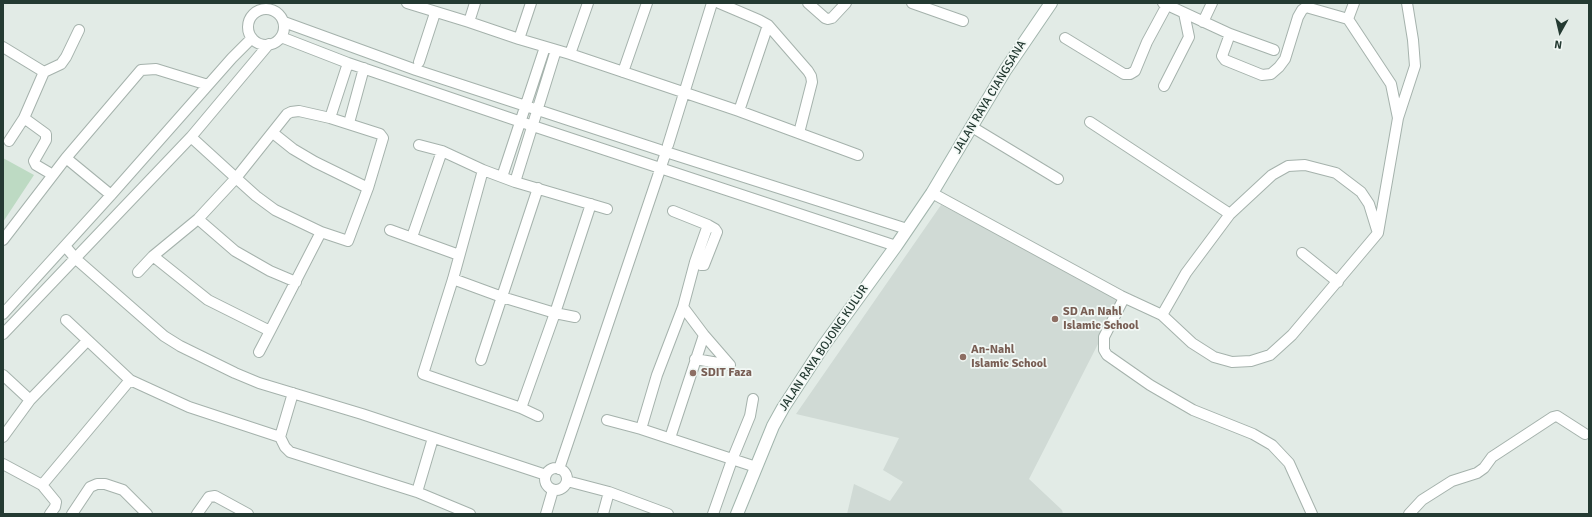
<!DOCTYPE html>
<html>
<head>
<meta charset="utf-8">
<style>
  body { margin:0 }
  #map { position:relative; width:1592px; height:517px; overflow:hidden; background:#e2ebe6; font-family:Signika,sans-serif }
  canvas { display:block }
  .frame { position:absolute; inset:0; border:4px solid #243a32; pointer-events:none }
  .north { position:absolute; left:1540px; top:12px; width:40px; height:40px; -webkit-text-stroke:3px #f2f8f5; paint-order:stroke; rotate:188deg; font-size:11px; font-weight:700; line-height:16px; text-align:center; color:#243a32 }
  .north::after { content:''; display:block; margin:auto; width:14px; height:18px; background:#243a32; clip-path:polygon(50% 0,100% 100%,50% 72%,0 100%) }
</style>
</head>
<body>
<div id="map">
<canvas width="1592" height="517"></canvas>
<div class="frame"></div>
<div class="north">N</div>
</div>
<script>
const ctx = document.querySelector('canvas').getContext('2d');
ctx.lineJoin = 'round';
function fill(path, color) {
  ctx.fillStyle = color;
  ctx.fill(path, 'evenodd');
}
function shape(rows) {
  const path = new Path2D();
  for (const r of rows) {
    if (r.length === 3) {
      path.moveTo(r[0] + r[2], r[1]);
      path.arc(r[0], r[1], r[2], 0, 2 * Math.PI);
      continue;
    }
    path.moveTo(r[0], r[1]);
    for (let i = 2; i < r.length; i += 2) path.lineTo(r[i], r[i + 1]);
  }
  return path;
}
function trace(path, color, width, dash) {
  ctx.strokeStyle = color;
  ctx.lineWidth = width;
  ctx.lineCap = dash ? 'butt' : 'round';
  ctx.setLineDash(dash || []);
  ctx.stroke(path);
}
function drawText(font, color, halo, rows, align = 'center') {
  ctx.font = font + ' Signika,sans-serif';
  ctx.lineWidth = 3.5;
  ctx.setLineDash([]);
  ctx.textBaseline = 'middle';
  ctx.strokeStyle = halo;
  ctx.fillStyle = color;
  for (const [text, x, y, turn = 0] of rows) {
    ctx.save();
    ctx.translate(x, y);
    ctx.rotate((+turn || 0) * Math.PI / 180);
    ctx.textAlign = isNaN(turn) ? turn : align;
    if (halo) ctx.strokeText(text, 0, 0);
    ctx.fillText(text, 0, 0);
    ctx.restore();
  }
}
const built = shape([
  [941,205,1032,252,1120,301,1029,479,1062,510,1063,514,847,514,854,484,890,501,903,482,883,470,899,438,796,414]
]);
const green = shape([
  [3,158,34,175,3,222]
]);
const street = shape([
  [407,3,469,22,519,39,570,54,739,111,858,155],
  [719,3,759,20,768,25,808,71,811,76,812,82,799,133],
  [808,3,825,18,828,19,832,18,846,3],
  [912,3,963,21],
  [1163,3,1230,34,1274,50],
  [266,27,18],
  [1348,19,1354,3],
  [284,22,416,70,666,152,907,229],
  [469,22,475,3],
  [1203,22,1212,3],
  [281,37,348,63,533,126,896,246],
  [1065,38,1124,74,1130,74,1135,71,1147,42,1167,5],
  [519,39,531,3],
  [3,47,44,72],
  [570,54,588,3],
  [419,62,435,13],
  [623,72,647,3],
  [1164,86,1189,37,1184,13],
  [739,111,768,25],
  [330,118,348,63],
  [1398,118,1415,66,1413,40,1407,3],
  [1090,122,1230,214],
  [349,123,364,68],
  [972,127,1058,179],
  [273,133,293,149,315,162,368,188],
  [9,141,24,118],
  [419,145,442,151,483,170,515,182,607,209],
  [668,145,712,3],
  [66,158,111,195],
  [483,170,453,279,423,374,521,408,538,416],
  [53,175,36,165,34,161,46,140,46,134,24,118,44,72,61,64,66,57,79,30],
  [502,177,545,47],
  [515,182,556,50],
  [932,193,1121,296,1162,315,1192,343,1214,357,1232,362,1251,361,1270,355,1292,335,1378,233,1398,118,1391,84,1348,19,1306,7,1302,10,1298,17,1285,59,1279,67,1271,74,1262,75,1225,60,1222,56,1230,34],
  [198,219,235,251,270,271,296,282],
  [390,230,459,255],
  [412,237,442,151],
  [3,240,66,158,141,70,156,69,208,85],
  [65,246,76,259,164,336,180,346,235,373,259,383,362,414,546,475],
  [1302,253,1338,282],
  [153,256,208,300,270,331],
  [695,262,701,265,704,265,717,232,715,229,708,225],
  [138,272,153,256,198,219,236,178,287,114,291,112,299,111,330,118,380,134,383,138,368,188,348,241,321,232,275,210,256,196,236,178,191,137],
  [453,279,502,297,555,313,575,317],
  [1124,298,1104,337,1104,350,1107,355,1150,385,1193,410,1253,434,1272,445,1289,463,1312,514],
  [683,307,704,335,730,365],
  [3,314,111,195,232,58,252,38],
  [1162,315,1186,273,1230,214,1272,175,1288,166,1305,165,1336,173,1361,192,1369,204,1377,230],
  [66,320,130,380,189,407,280,437],
  [3,334,191,137,269,44],
  [259,352,270,331,321,232],
  [695,359,730,365],
  [481,360,538,188],
  [3,375,30,400],
  [293,393,280,437,285,447,290,452,417,492,470,514],
  [521,408,555,313,591,204],
  [607,420,641,429,756,467],
  [641,429,657,375,683,307,695,262,708,225,673,211],
  [3,437,30,400,87,341],
  [670,438,704,335],
  [3,464,42,485,56,502,55,507,50,514],
  [556,479,11],
  [559,469,666,152],
  [567,481,609,492,668,514],
  [42,485,130,380],
  [417,492,433,438],
  [72,514,90,487,97,484,105,484,123,490,147,514],
  [197,514,209,497,215,496,248,514],
  [546,514,553,490],
  [603,514,609,492],
  [713,514,732,460,750,416,753,399],
  [1409,514,1422,500,1452,481,1477,473,1484,468,1492,457,1553,417,1557,416,1585,434]
]);
const secondary = shape([
  [737,514,773,426,783,408,824,345,896,246,932,193,1006,69,1051,3]
]);
const markers = [
  [1055,319,4,"#8d6e63"],
  [963,357,4,"#8d6e63"],
  [693,373,4,"#8d6e63"]
];
const streetNames = [
  ["JALAN RAYA CIANGSANA",990,97,-59],
  ["JALAN RAYA BOJONG KULUR",824,348,-56]
];
const educationNames = [
  ["SD An Nahl",1063,312],
  ["Islamic School",1063,326],
  ["An-Nahl",971,350],
  ["Islamic School",971,364],
  ["SDIT Faza",701,373]
];
fill(built, '#d0dad5');
fill(green, '#bddac3');
trace(street, '#a5b2ac', 12);
trace(secondary, '#a2b5ad', 14);
trace(street, '#fff', 10);
trace(secondary, '#fff', 12);
for (const [x, y, r, color] of markers) {
  const dot = new Path2D();
  dot.arc(x, y, r, 0, 2 * Math.PI);
  ctx.fillStyle = color;
  ctx.fill(dot);
  trace(dot, '#f2f8f5', 1.5);
}
drawText('12px', '#243a32', '#f2f8f5', streetNames);
drawText('bold 12px', '#785e54', '#f2f8f5', educationNames, 'left');
</script>
</body>
</html>
